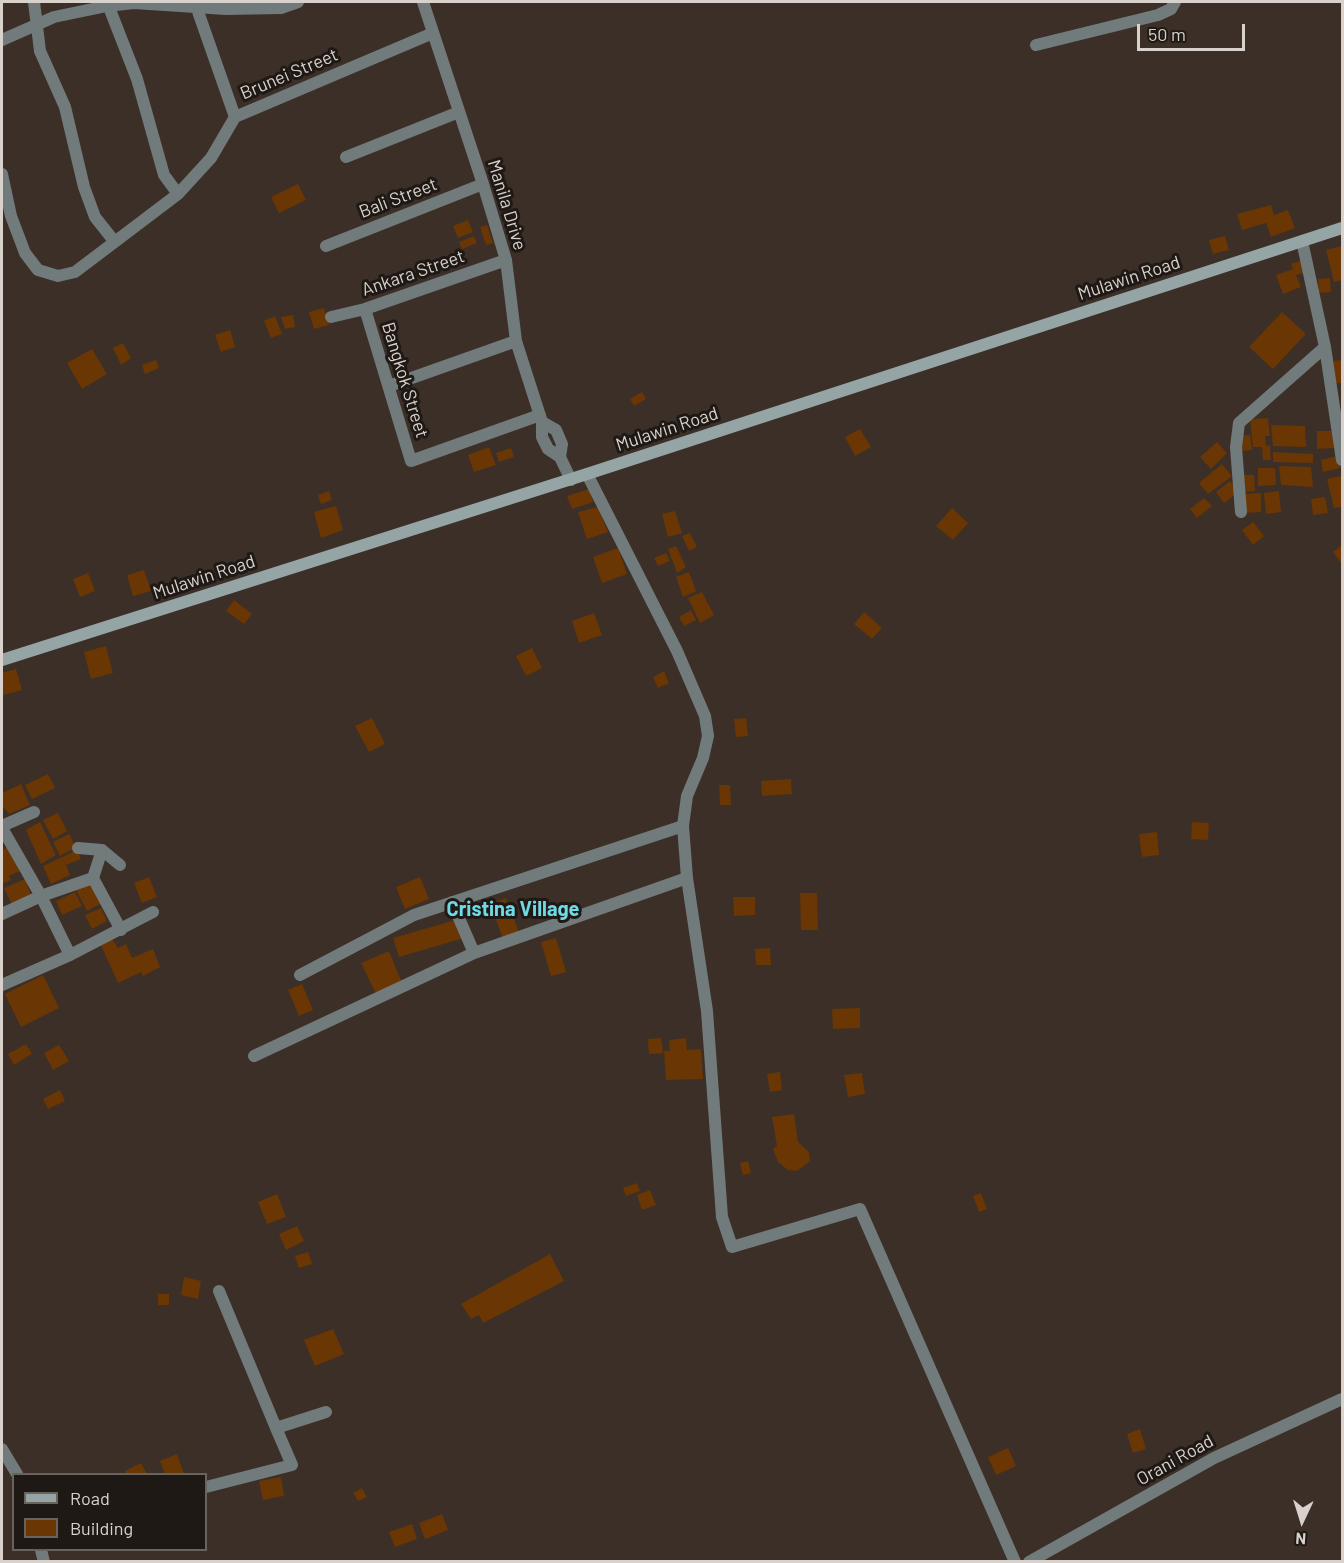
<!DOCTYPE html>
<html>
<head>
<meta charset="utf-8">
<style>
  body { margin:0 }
  #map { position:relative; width:1344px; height:1563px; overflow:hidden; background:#3c2f27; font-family:Barlow,sans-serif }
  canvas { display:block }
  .frame { position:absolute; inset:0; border:3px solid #d9d1cb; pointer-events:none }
  .legend { position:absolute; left:12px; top:1473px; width:195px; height:78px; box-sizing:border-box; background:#1f1915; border:2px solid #69635e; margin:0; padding:8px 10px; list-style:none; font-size:18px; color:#d9d1cb }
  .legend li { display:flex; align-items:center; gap:12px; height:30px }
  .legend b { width:30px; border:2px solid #69635e }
  .north { position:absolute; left:1272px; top:1491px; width:60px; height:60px; -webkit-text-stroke:4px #1f1915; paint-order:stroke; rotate:184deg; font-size:16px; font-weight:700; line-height:24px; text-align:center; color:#d9d1cb }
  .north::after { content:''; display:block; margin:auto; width:21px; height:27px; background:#d9d1cb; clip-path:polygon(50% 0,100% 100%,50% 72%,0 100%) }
  .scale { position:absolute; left:1137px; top:24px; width:108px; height:27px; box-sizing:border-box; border:3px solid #d9d1cb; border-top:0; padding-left:8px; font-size:18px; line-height:21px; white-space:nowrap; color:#d9d1cb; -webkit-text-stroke:4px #1f1915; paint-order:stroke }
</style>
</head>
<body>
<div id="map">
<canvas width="1344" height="1563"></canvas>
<div class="frame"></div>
<ul class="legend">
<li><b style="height:8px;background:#95a4a5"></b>Road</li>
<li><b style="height:16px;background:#6a3603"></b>Building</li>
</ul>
<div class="north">N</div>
<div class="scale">50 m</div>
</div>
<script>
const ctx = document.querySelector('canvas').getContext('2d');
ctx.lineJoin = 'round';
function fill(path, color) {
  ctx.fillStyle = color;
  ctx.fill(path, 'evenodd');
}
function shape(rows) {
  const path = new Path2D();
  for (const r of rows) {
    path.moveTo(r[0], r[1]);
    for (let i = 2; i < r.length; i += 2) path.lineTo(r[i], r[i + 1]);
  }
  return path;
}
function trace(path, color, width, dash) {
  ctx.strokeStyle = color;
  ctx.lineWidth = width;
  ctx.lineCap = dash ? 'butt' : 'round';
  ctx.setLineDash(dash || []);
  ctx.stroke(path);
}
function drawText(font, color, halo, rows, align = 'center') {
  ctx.font = font + ' Barlow,sans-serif';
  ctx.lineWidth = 6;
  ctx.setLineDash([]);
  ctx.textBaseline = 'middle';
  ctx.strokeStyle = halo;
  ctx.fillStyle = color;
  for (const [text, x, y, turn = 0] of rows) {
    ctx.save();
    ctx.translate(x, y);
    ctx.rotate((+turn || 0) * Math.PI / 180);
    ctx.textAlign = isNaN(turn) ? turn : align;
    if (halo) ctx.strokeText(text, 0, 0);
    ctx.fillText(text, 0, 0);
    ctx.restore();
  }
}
const building = shape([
  [298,184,306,200,279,213,271,197],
  [1271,205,1274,215,1288,210,1295,228,1271,237,1266,223,1242,230,1237,214],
  [468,220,473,232,458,238,453,226],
  [487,225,493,243,486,245,480,227],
  [474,236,477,243,462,249,459,242],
  [1225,236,1229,250,1213,254,1209,240],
  [1342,246,1342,280,1334,282,1326,250],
  [1303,260,1307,272,1296,275,1301,287,1283,294,1276,275,1293,269,1291,264],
  [1330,278,1331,292,1319,293,1318,279],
  [324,308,329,325,314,329,309,312],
  [1282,312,1306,334,1273,369,1249,347],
  [293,315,295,327,285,329,281,317],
  [275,316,282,334,271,338,264,321],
  [230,330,235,347,221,352,215,335],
  [123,343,131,358,121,365,113,348],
  [92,349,107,374,82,389,67,363],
  [156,360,159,368,145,374,142,365],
  [1342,360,1342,383,1334,383,1333,361],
  [642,392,646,399,634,406,630,399],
  [1268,418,1270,436,1265,436,1266,446,1270,445,1271,460,1263,460,1262,447,1253,447,1250,419],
  [1271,425,1305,426,1306,447,1273,446],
  [860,429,871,447,855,456,845,437],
  [1317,431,1334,431,1335,448,1317,449],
  [1250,435,1252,450,1241,451,1239,436],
  [1217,442,1227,453,1211,469,1200,457],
  [489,447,496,465,474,472,468,455],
  [511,448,514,457,499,462,496,453],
  [1273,452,1313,454,1313,463,1273,462],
  [1337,456,1340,468,1323,472,1321,460],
  [1222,464,1232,476,1208,494,1199,483],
  [1279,466,1311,467,1313,487,1281,485],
  [1258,468,1275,468,1276,485,1258,486],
  [1242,475,1254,475,1255,491,1243,492],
  [1341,476,1342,507,1334,508,1327,479],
  [1230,481,1238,492,1224,503,1216,492],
  [589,489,593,502,572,509,567,496],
  [329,491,332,500,321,504,318,495],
  [1279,491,1281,512,1266,514,1264,493],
  [1261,493,1261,512,1245,513,1244,494],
  [1325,497,1328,513,1313,515,1311,499],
  [1204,498,1212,506,1197,518,1190,509],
  [336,506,343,530,321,538,314,512],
  [598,507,608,532,587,539,578,512],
  [952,508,968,523,953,540,936,526],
  [675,511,682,533,668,537,662,514],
  [1253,522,1264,536,1253,545,1242,530],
  [690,533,697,547,689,551,682,536],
  [1342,545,1342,564,1333,552],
  [676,546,686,567,677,573,668,549],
  [618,548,627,574,602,583,593,557],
  [666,553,670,561,658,566,654,558],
  [144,570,151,591,133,596,127,575],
  [689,572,696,591,683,597,676,577],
  [88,573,95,591,80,597,73,579],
  [702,592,714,615,700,623,688,598],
  [234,600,252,614,244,624,226,611],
  [691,610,696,620,684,626,679,617],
  [864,612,882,628,872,639,854,624],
  [594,613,602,635,579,643,572,621],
  [106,646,113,673,91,679,84,652],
  [532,648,542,668,526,676,516,656],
  [16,669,22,690,3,695,2,673],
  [664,671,669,683,658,688,653,677],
  [372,718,385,744,369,752,355,726],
  [746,718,748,736,736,737,734,719],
  [48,774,55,788,32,799,25,785],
  [791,779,792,794,762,796,761,781],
  [21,784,30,805,9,814,2,806,2,793],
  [719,785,730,785,731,805,720,805],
  [58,813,67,831,53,839,43,820],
  [40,822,56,855,41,864,26,830],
  [1192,822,1209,823,1208,840,1191,839],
  [1157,832,1159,855,1142,857,1139,834],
  [69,834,76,847,60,856,53,842],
  [9,846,20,871,9,876,11,880,2,884,2,850],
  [77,850,81,859,66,865,70,875,51,884,43,866],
  [149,877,157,897,142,903,134,883],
  [420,877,429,899,405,909,396,887],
  [25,879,31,895,11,903,4,888],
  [92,883,102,903,87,911,76,890],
  [75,892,82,906,62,915,56,901],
  [800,893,817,893,818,930,801,930],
  [733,897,755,897,755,915,734,916],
  [506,898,520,935,504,941,490,904],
  [101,908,107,921,92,929,85,915],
  [459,919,464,938,399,957,393,938],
  [556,938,566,972,551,976,541,942],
  [112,939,118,948,126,944,132,958,153,949,160,967,143,976,141,972,118,983,101,945],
  [770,948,771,965,756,965,755,949],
  [389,951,402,983,376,994,361,963],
  [43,975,59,1008,21,1027,5,994],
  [302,984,313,1010,299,1016,288,990],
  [860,1008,860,1028,833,1029,832,1009],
  [661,1038,663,1053,649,1054,648,1039],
  [686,1038,687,1050,701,1049,703,1079,666,1080,664,1051,670,1051,669,1040],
  [26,1044,32,1054,14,1065,8,1054],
  [59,1045,69,1061,53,1070,44,1053],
  [780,1072,782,1090,770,1092,767,1074],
  [862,1073,865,1094,848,1097,844,1075],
  [60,1090,65,1101,48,1109,43,1099],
  [794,1114,798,1142,809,1152,810,1161,797,1171,788,1170,778,1162,773,1149,777,1146,772,1117],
  [748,1161,751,1173,743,1175,740,1163],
  [637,1183,640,1191,626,1196,623,1188],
  [650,1190,656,1205,642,1210,637,1195],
  [981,1193,987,1209,979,1212,973,1196],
  [277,1194,286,1217,267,1224,258,1202],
  [297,1226,304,1241,286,1250,279,1234],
  [308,1252,312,1264,299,1268,295,1256],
  [550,1254,564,1281,483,1323,479,1315,471,1319,461,1304],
  [184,1277,201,1281,198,1299,181,1295],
  [158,1294,169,1294,169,1305,158,1305],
  [333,1329,344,1354,315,1366,304,1340],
  [1140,1429,1146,1449,1133,1453,1127,1434],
  [1008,1448,1016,1466,996,1475,988,1457],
  [177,1454,184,1474,165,1474,160,1461],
  [141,1463,147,1474,127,1474,125,1471],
  [281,1477,284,1496,263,1500,259,1481],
  [362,1488,367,1497,358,1501,353,1493],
  [442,1514,448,1530,425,1539,419,1523],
  [412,1524,417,1539,395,1547,389,1532]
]);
const street = shape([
  [34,2,40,51,65,107,84,187,95,217,114,241],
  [107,2,137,79,164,175,178,194],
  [423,2,483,184,506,260,516,341,542,422,542,437,548,449,560,457],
  [195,3,235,117],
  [2,40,54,17,107,6,134,3,226,9,281,8,298,2],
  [1036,45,1158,15,1171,9,1175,2],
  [346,157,459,112],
  [2,174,11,216,25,253,38,270,58,276,75,272,178,194,211,158,235,117,433,33],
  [1302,241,1325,347,1342,460],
  [326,246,483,184],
  [365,309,411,461,540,415],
  [331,317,365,309,506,260],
  [389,386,516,341],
  [542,422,556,430,562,444,560,457,571,480],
  [587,474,677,651,705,716,708,736,703,758,687,796,683,826,687,878,707,1011,722,1217,732,1247,860,1209,1015,1562],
  [1241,512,1236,447,1239,423,1325,347],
  [2,826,34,812],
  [2,828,41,896,70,955],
  [78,848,102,850,120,865],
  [102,850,93,878,121,930],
  [452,902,474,953],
  [2,914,41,896,93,878],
  [300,975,414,915,683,826],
  [2,985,70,955,153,912],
  [254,1056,474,953,687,878],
  [219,1291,276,1428],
  [2,1449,17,1474],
  [206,1487,292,1465,276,1428,326,1412],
  [41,1550,44,1562],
  [1029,1562,1214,1458,1342,1399]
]);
const secondary = shape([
  [2,660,587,474,1342,228]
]);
const streetNames = [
  ["Brunei Street",289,74,-23],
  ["Bali Street",398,198,-21],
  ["Manila Drive",507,205,73],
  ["Ankara Street",413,273,-19],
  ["Mulawin Road",1129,278,-18],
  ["Bangkok Street",405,380,73],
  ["Mulawin Road",667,429,-18],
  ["Mulawin Road",204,577,-18],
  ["Orani Road",1175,1460,-29]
];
const neighbourhoodNames = [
  ["Cristina Village",513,909]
];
fill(building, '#6a3603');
trace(street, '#727b7c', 12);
trace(secondary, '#95a4a5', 12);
drawText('18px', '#d9d1cb', '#1f1915', streetNames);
drawText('bold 20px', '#6fdae6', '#1f1915', neighbourhoodNames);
</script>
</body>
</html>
